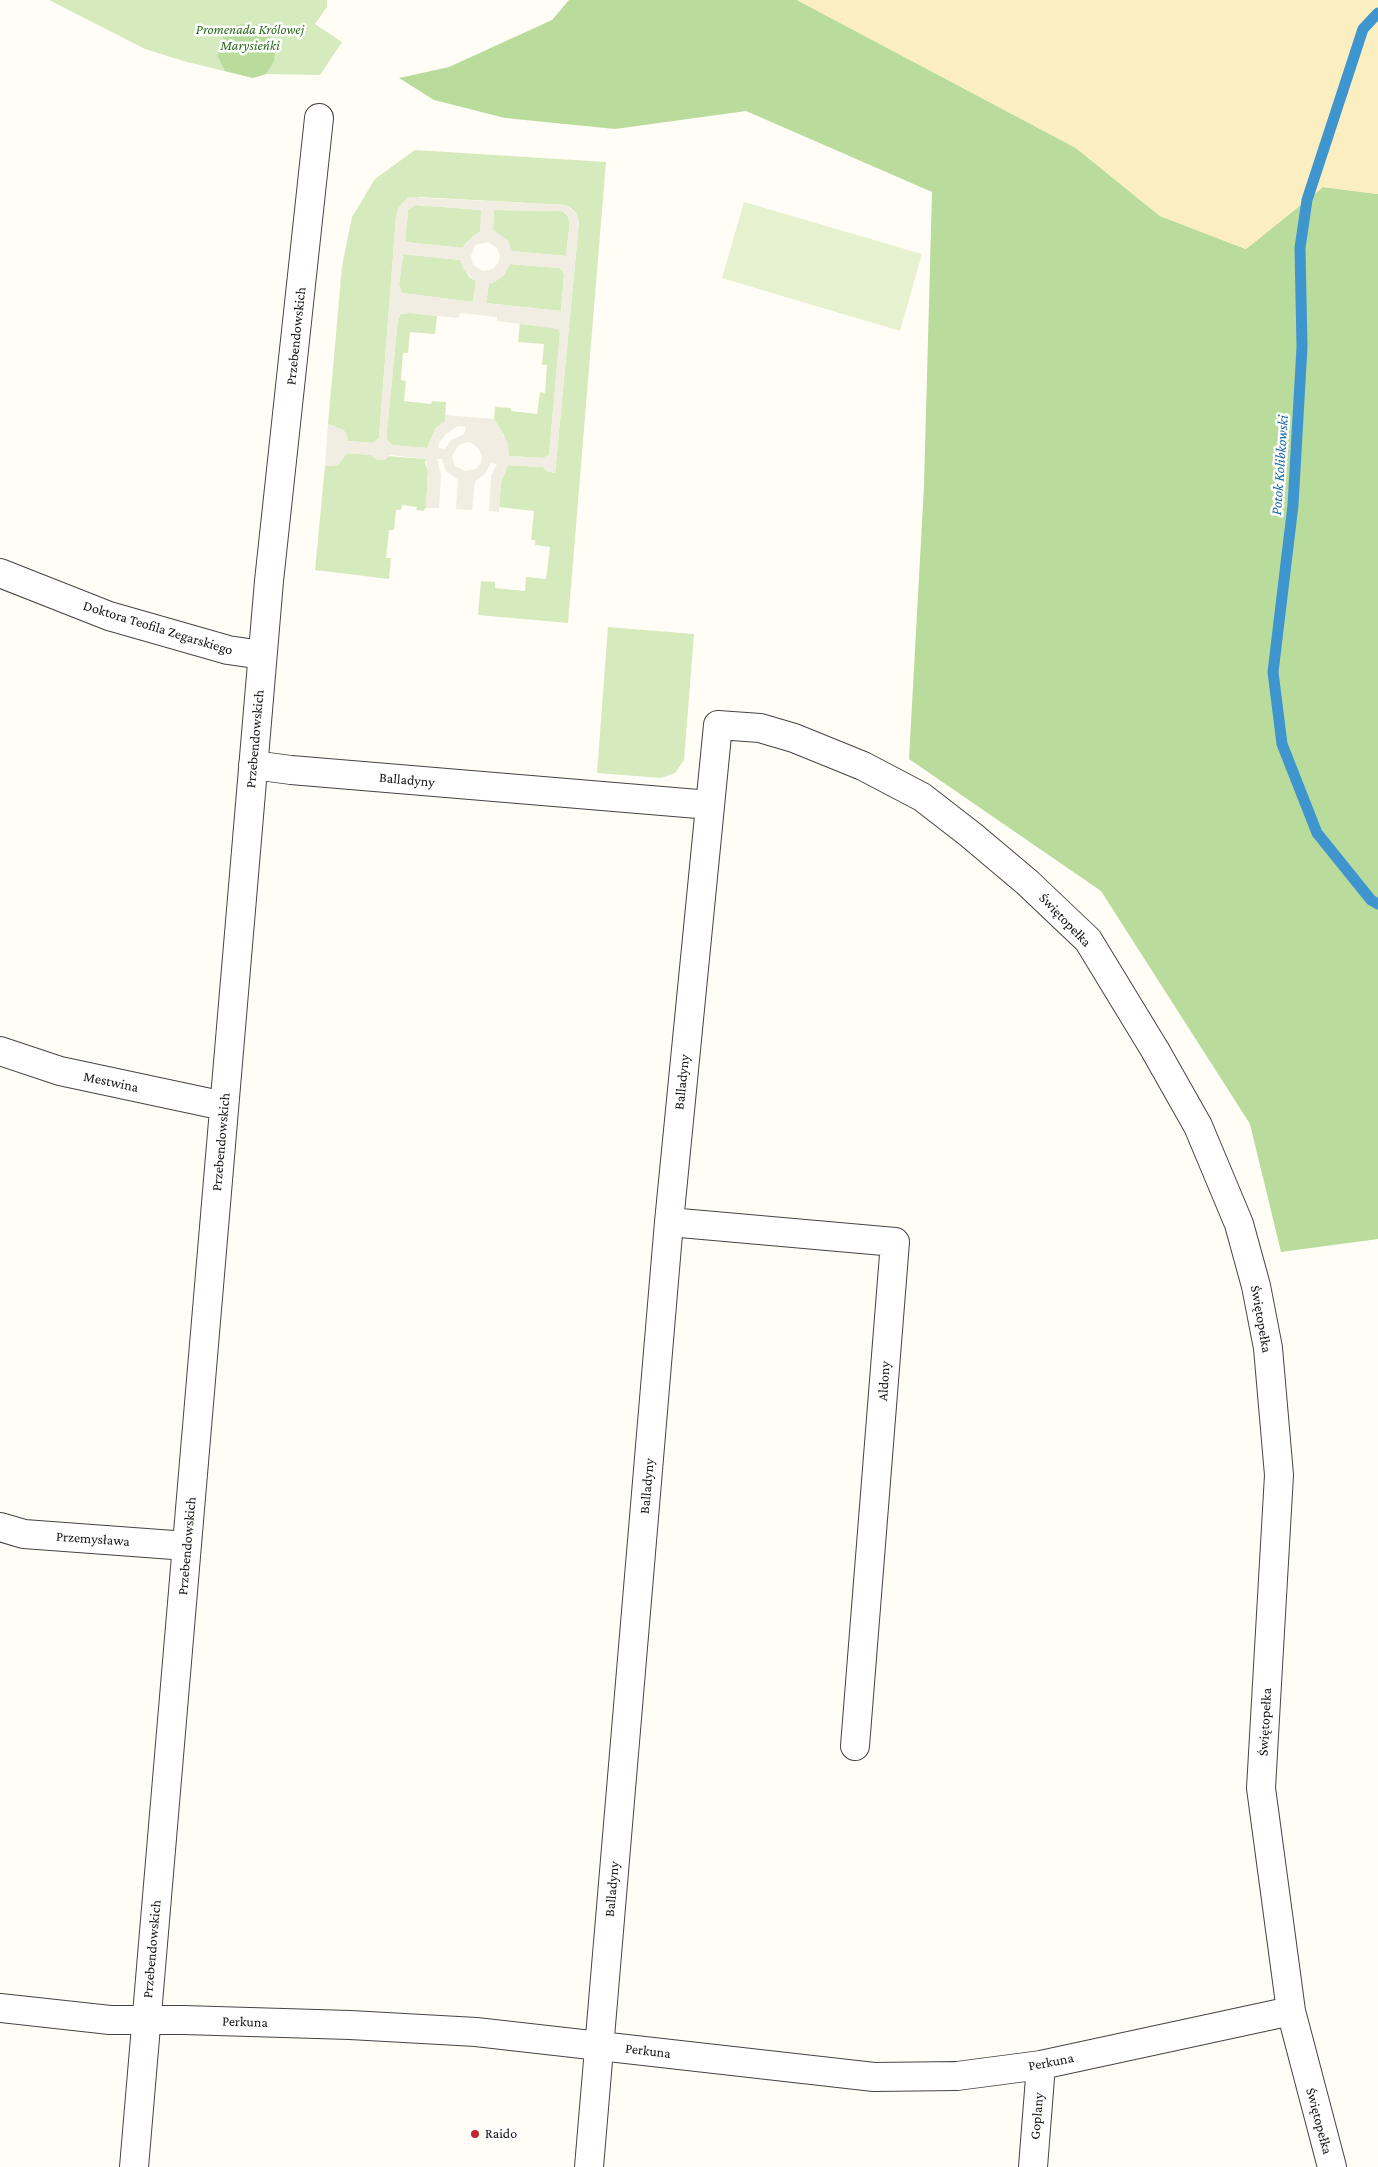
<!DOCTYPE html>
<html>
<head>
<meta charset="utf-8">
<style>
  body { margin:0 }
  canvas { display:block; background:#fffdf5 }
</style>
</head>
<body>
<canvas width="1378" height="2167"></canvas>
<script>
const ctx = document.querySelector('canvas').getContext('2d');
ctx.lineJoin = 'round';
function fill(path, color) {
  ctx.fillStyle = color;
  ctx.fill(path, 'evenodd');
}
function shape(rows) {
  const path = new Path2D();
  for (const r of rows) {
    path.moveTo(r[0], r[1]);
    for (let i = 2; i < r.length; i += 2) path.lineTo(r[i], r[i + 1]);
  }
  return path;
}
function trace(path, color, width, dash) {
  ctx.strokeStyle = color;
  ctx.lineWidth = width;
  ctx.lineCap = dash ? 'butt' : 'round';
  ctx.setLineDash(dash || []);
  ctx.stroke(path);
}
function drawText(font, color, halo, rows, align = 'center') {
  ctx.font = font + ' "Crimson Pro",serif';
  ctx.lineWidth = 5;
  ctx.setLineDash([]);
  ctx.textBaseline = 'middle';
  ctx.strokeStyle = halo;
  ctx.fillStyle = color;
  for (const [text, x, y, turn = 0] of rows) {
    ctx.save();
    ctx.translate(x, y);
    ctx.rotate((+turn || 0) * Math.PI / 180);
    ctx.textAlign = isNaN(turn) ? turn : align;
    if (halo) ctx.strokeText(text, 0, 0);
    ctx.fillText(text, 0, 0);
    ctx.restore();
  }
}
const green = shape([
  [49,0,327,0,327,7,315,24,342,42,320,75,266,74,253,78,187,62,145,49],
  [415,150,606,162,568,623,478,615,481,581,495,582,495,588,525,591,526,577,546,579,550,547,535,545,535,540,531,540,534,511,499,507,501,482,508,465,543,467,547,471,555,473,579,222,576,213,571,208,566,205,419,197,396,217,379,438,373,443,348,441,339,428,328,424,342,266,352,217,375,179],
  [415,205,482,210,480,232,472,237,463,248,405,242,408,210],
  [494,210,562,211,567,215,570,222,566,256,511,251,493,230],
  [403,254,460,260,469,277,476,281,473,302,402,293,399,285],
  [510,264,559,268,563,271,564,276,561,311,486,303,489,283,503,276],
  [410,313,437,316,435,334,410,332,408,353,403,353,401,380,406,381,404,401,431,404,432,401,446,402,445,421,435,429,427,448,392,445,386,439,398,318,401,314],
  [520,323,553,327,558,329,560,333,549,455,543,458,509,456,504,435,494,419,495,407,511,408,511,411,537,414,540,392,545,393,547,365,542,365,544,344,518,342],
  [347,453,426,459,425,463,428,470,426,508,423,511,416,510,417,507,402,505,401,510,396,510,394,530,389,530,386,558,391,558,389,579,315,570,325,466,338,465],
  [608,627,694,634,684,760,675,773,661,778,597,773]
]);
const forest = shape([
  [569,0,797,0,1076,148,1160,216,1246,249,1323,187,1378,194,1378,1239,1281,1252,1250,1124,1101,891,909,759,924,486,932,192,746,111,615,129,505,118,434,100,399,78,449,67,552,20],
  [241,24,257,25,268,33,275,46,274,61,266,74,253,78,225,71,218,57,220,42,228,30]
]);
const sand = shape([
  [797,0,1378,0,1378,194,1323,187,1246,249,1160,216,1076,148]
]);
const pitch = shape([
  [744,202,922,254,900,331,722,278]
]);
const plaza = shape([
  [408,197,566,205,576,213,579,222,555,473,547,471,543,467,508,465,501,482,499,512,489,511,491,476,497,464,491,463,484,475,475,481,472,510,456,509,458,480,446,471,442,459,437,459,441,475,439,508,426,508,428,471,426,459,390,455,385,460,377,460,370,455,347,453,338,465,325,466,328,424,344,430,347,435,348,441,373,443,379,438,396,217,398,208],
  [415,205,481,210,480,232,466,242,462,248,405,242,408,210],
  [494,210,561,211,567,214,570,222,566,256,512,251,508,240,493,230],
  [488,242,497,248,500,256,498,263,493,269,483,271,473,265,471,256,475,245],
  [403,254,460,260,464,270,476,281,473,302,402,293,399,285],
  [510,264,559,268,563,271,564,276,561,311,486,303,489,284,495,282,503,276],
  [410,313,459,318,460,313,497,317,497,321,558,329,560,333,549,455,543,458,509,456,508,443,494,419,445,415,445,421,435,429,427,448,392,445,387,439,387,432,398,318,401,314],
  [458,426,466,427,464,434,451,440,445,449,438,448,439,443,446,434],
  [470,442,479,449,482,456,481,463,476,469,465,471,455,466,452,456,458,446,463,443]
]);
const stream = shape([
  [1378,13,1363,29,1307,200,1300,248,1302,347,1293,505,1273,672,1282,744,1317,833,1371,900,1378,904]
]);
const minor = shape([
  [0,573,109,616,228,650,262,655],
  [253,765,291,770,710,805],
  [0,1051,60,1071,224,1106],
  [669,1222,895,1242,855,1746],
  [0,1527,24,1534,187,1546],
  [0,2008,110,2020,183,2020,350,2025,476,2032,874,2077,957,2076,1041,2065,1291,2011],
  [134,2167,269,581,319,118],
  [589,2167,669,1222,718,725,760,728,794,738,863,766,922,797,971,835,1028,883,1088,940,1155,1050,1198,1126,1239,1224,1256,1286,1268,1348,1279,1475,1261,1788,1291,2011,1332,2167],
  [1033,2167,1041,2065]
]);
const markers = [
  [475,2134,5,"#c4262e"]
];
const parkNames = [
  ["Promenada Królowej",250,30],
  ["Marysieńki",250,46]
];
const streetNames = [
  ["Przebendowskich",296,336,-84],
  ["Doktora Teofila Zegarskiego",158,628,17],
  ["Przebendowskich",255,739,-85],
  ["Balladyny",407,780,5],
  ["Świętopełka",1065,920,46],
  ["Mestwina",111,1082,12],
  ["Balladyny",682,1082,-84],
  ["Przebendowskich",221,1142,-85],
  ["Świętopełka",1261,1319,80],
  ["Aldony",884,1381,-86],
  ["Balladyny",647,1486,-85],
  ["Przemysława",93,1539,4],
  ["Przebendowskich",187,1546,-85],
  ["Świętopełka",1265,1722,-87],
  ["Balladyny",612,1889,-85],
  ["Przebendowskich",152,1949,-85],
  ["Perkuna",245,2022,2],
  ["Perkuna",648,2051,7],
  ["Perkuna",1051,2062,-11],
  ["Goplany",1037,2116,-85],
  ["Świętopełka",1319,2121,75]
];
const poiNames = [
  ["Raido",485,2134]
];
const waterNames = [
  ["Potok Kolibkowski",1280,465,-86]
];
fill(green, '#d5ebbd');
fill(forest, '#b9dc9c');
fill(sand, '#fbeec1');
fill(pitch, '#e6f2cf');
fill(plaza, '#f1ede2');
trace(stream, '#3f96cf', 11);
trace(minor, '#444', 30);
trace(minor, '#fff', 28);
for (const [x, y, r, color] of markers) {
  const dot = new Path2D();
  dot.arc(x, y, r, 0, 2 * Math.PI);
  ctx.fillStyle = color;
  ctx.fill(dot);
  trace(dot, '#fff', 2);
}
drawText('italic 14px', '#2f6b1f', '#fff', parkNames);
drawText('14px', '#111', '#fff', streetNames);
drawText('14px', '#111', '#fff', poiNames, 'left');
drawText('italic 15px', '#1768a6', '#fff', waterNames);
</script>
</body>
</html>
